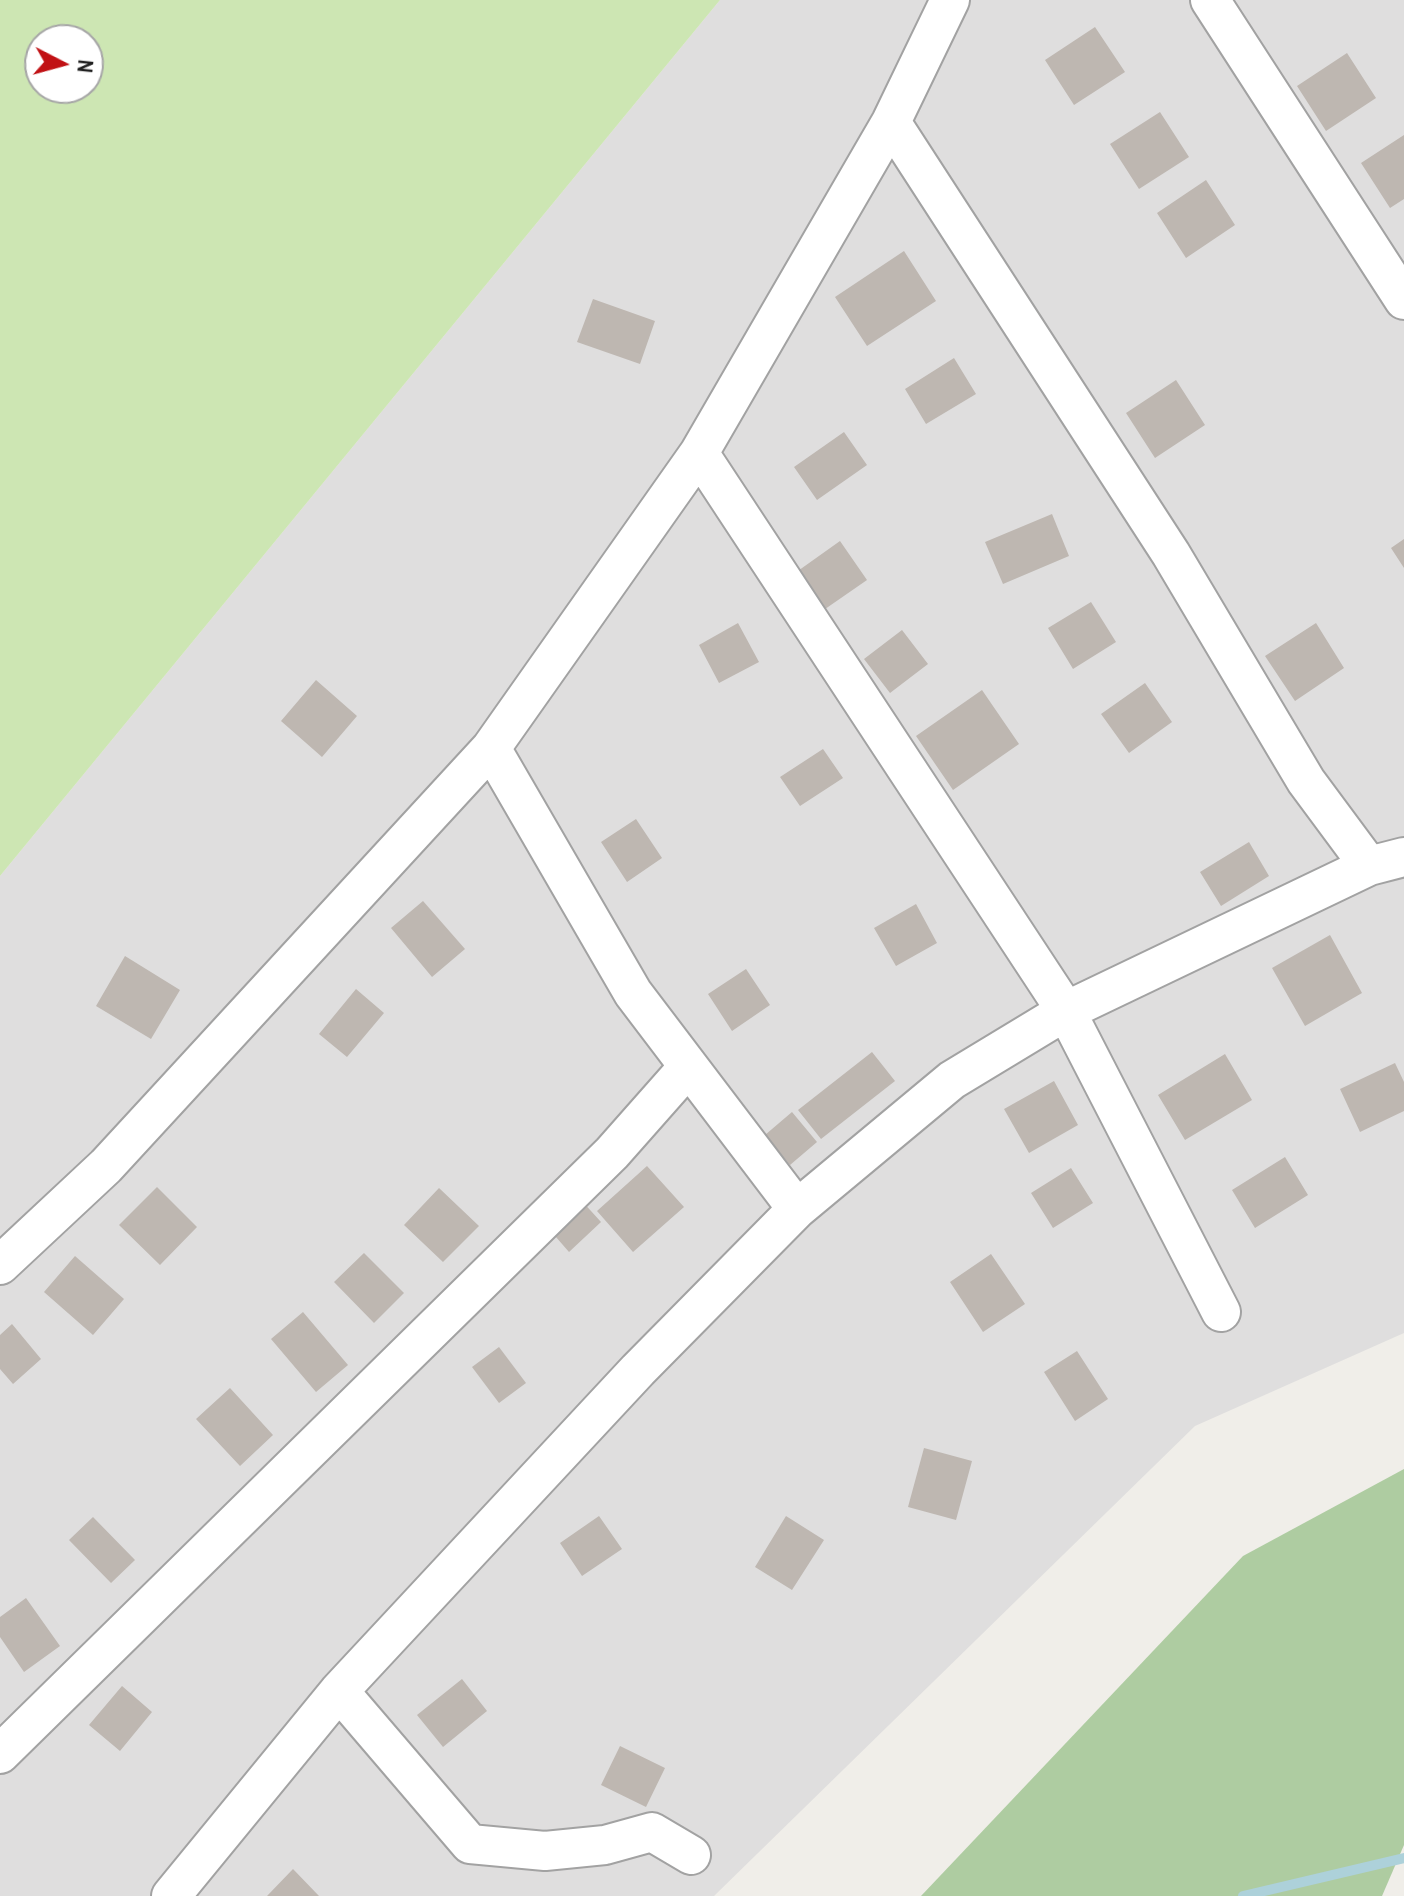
<!DOCTYPE html>
<html>
<head>
<meta charset="utf-8">
<style>
  body { margin:0 }
  #map { position:relative; width:1404px; height:1896px; overflow:hidden; background:#f0eee9; font-family:"Archivo Narrow",sans-serif }
  canvas { display:block }
  .north { position:absolute; left:24px; top:24px; width:80px; height:80px; box-sizing:border-box; background:#fff; border:2px solid #a6a6a6; border-radius:50%; rotate:96deg; font-size:22px; font-weight:700; line-height:32px; text-align:center; color:#212121 }
  .north::after { content:''; display:block; margin:auto; width:28px; height:36px; background:#c11114; clip-path:polygon(50% 0,100% 100%,50% 72%,0 100%) }
</style>
</head>
<body>
<div id="map">
<canvas width="1404" height="1896"></canvas>
<div class="north">N</div>
</div>
<script>
const ctx = document.querySelector('canvas').getContext('2d');
ctx.lineJoin = 'round';
function fill(path, color) {
  ctx.fillStyle = color;
  ctx.fill(path, 'evenodd');
}
function shape(rows) {
  const path = new Path2D();
  for (const r of rows) {
    path.moveTo(r[0], r[1]);
    for (let i = 2; i < r.length; i += 2) path.lineTo(r[i], r[i + 1]);
  }
  return path;
}
function trace(path, color, width, dash) {
  ctx.strokeStyle = color;
  ctx.lineWidth = width;
  ctx.lineCap = dash ? 'butt' : 'round';
  ctx.setLineDash(dash || []);
  ctx.stroke(path);
}
const residential = shape([
  [720,0,1404,0,1404,1333,1195,1426,714,1896,0,1896,0,876]
]);
const grass = shape([
  [0,0,720,0,0,876],
  [40,40,88,40,88,88,40,88]
]);
const forest = shape([
  [1404,1469,1404,1845,1382,1896,921,1896,1243,1556]
]);
const stream = shape([
  [1243,1896,1404,1858]
]);
const building = shape([
  [1095,27,1125,72,1074,105,1045,60],
  [1347,53,1376,98,1326,131,1297,86],
  [1160,112,1189,157,1139,189,1110,144],
  [1404,135,1404,199,1390,208,1361,163],
  [1206,180,1235,225,1186,258,1157,213],
  [904,251,936,301,867,346,835,297],
  [593,299,655,321,640,364,577,342],
  [954,358,976,394,926,424,905,389],
  [1176,380,1205,425,1155,458,1126,413],
  [844,432,867,465,817,500,794,467],
  [1052,514,1069,556,1003,584,985,542],
  [1404,539,1404,568,1391,548],
  [840,541,867,580,815,616,788,578],
  [1091,602,1116,642,1073,669,1048,628],
  [738,623,759,662,719,683,699,645],
  [1316,623,1344,668,1295,701,1265,656],
  [902,630,928,664,890,693,864,659],
  [316,680,357,716,322,757,281,721],
  [1145,683,1172,722,1129,753,1101,714],
  [982,690,1019,744,953,790,916,736],
  [823,749,843,778,800,806,780,777],
  [636,819,662,858,627,882,601,842],
  [1249,842,1269,876,1221,906,1200,872],
  [423,901,465,949,432,977,391,928],
  [916,904,937,943,896,966,874,928],
  [1330,935,1362,993,1305,1026,1272,968],
  [125,956,180,990,151,1039,96,1006],
  [746,969,770,1005,732,1031,708,994],
  [356,989,384,1013,347,1057,319,1034],
  [872,1052,895,1081,821,1139,798,1110],
  [1225,1054,1252,1100,1185,1140,1158,1095],
  [1395,1063,1404,1082,1404,1111,1360,1132,1340,1089],
  [1054,1081,1078,1125,1029,1153,1004,1109],
  [792,1112,817,1142,790,1165,765,1135],
  [1285,1157,1308,1195,1255,1228,1232,1190],
  [647,1166,684,1207,633,1252,597,1211],
  [1071,1168,1093,1203,1053,1228,1031,1193],
  [157,1187,197,1227,160,1265,119,1225],
  [439,1188,479,1226,443,1262,404,1225],
  [581,1200,601,1222,569,1252,549,1229],
  [364,1253,404,1293,374,1323,334,1282],
  [991,1254,1025,1304,983,1332,950,1282],
  [75,1256,124,1299,93,1335,44,1292],
  [303,1312,348,1365,316,1392,271,1339],
  [12,1324,41,1359,13,1384,0,1369,0,1335],
  [499,1347,526,1383,499,1403,472,1367],
  [1077,1351,1108,1399,1075,1421,1044,1372],
  [230,1388,273,1435,240,1466,196,1419],
  [924,1448,972,1461,956,1520,908,1507],
  [599,1516,622,1549,582,1576,560,1543],
  [786,1516,824,1540,792,1590,755,1567],
  [93,1517,135,1560,111,1583,69,1540],
  [26,1598,60,1646,24,1672,0,1637,0,1617],
  [462,1679,487,1711,443,1747,417,1715],
  [122,1686,152,1712,120,1751,89,1725],
  [620,1746,665,1768,646,1807,601,1785],
  [293,1869,319,1896,267,1896]
]);
const minor = shape([
  [1210,0,1404,300],
  [891,122,1171,554,1306,781,1369,866],
  [699,453,1066,1011,1221,1312],
  [491,748,633,993,797,1209],
  [0,1265,106,1166,491,748,699,453,891,122,950,0],
  [339,1691,470,1844,545,1851,605,1845,652,1832,691,1855],
  [0,1754,612,1153,688,1067],
  [171,1896,339,1691,638,1370,797,1209,952,1080,1066,1011,1369,866,1404,857]
]);
fill(residential, '#dfdede');
fill(grass, '#cde6b3');
fill(forest, '#aecca1');
trace(stream, '#add1da', 10);
fill(building, '#beb7b1');
trace(minor, '#a2a2a2', 42);
trace(minor, '#fff', 38);
</script>
</body>
</html>
